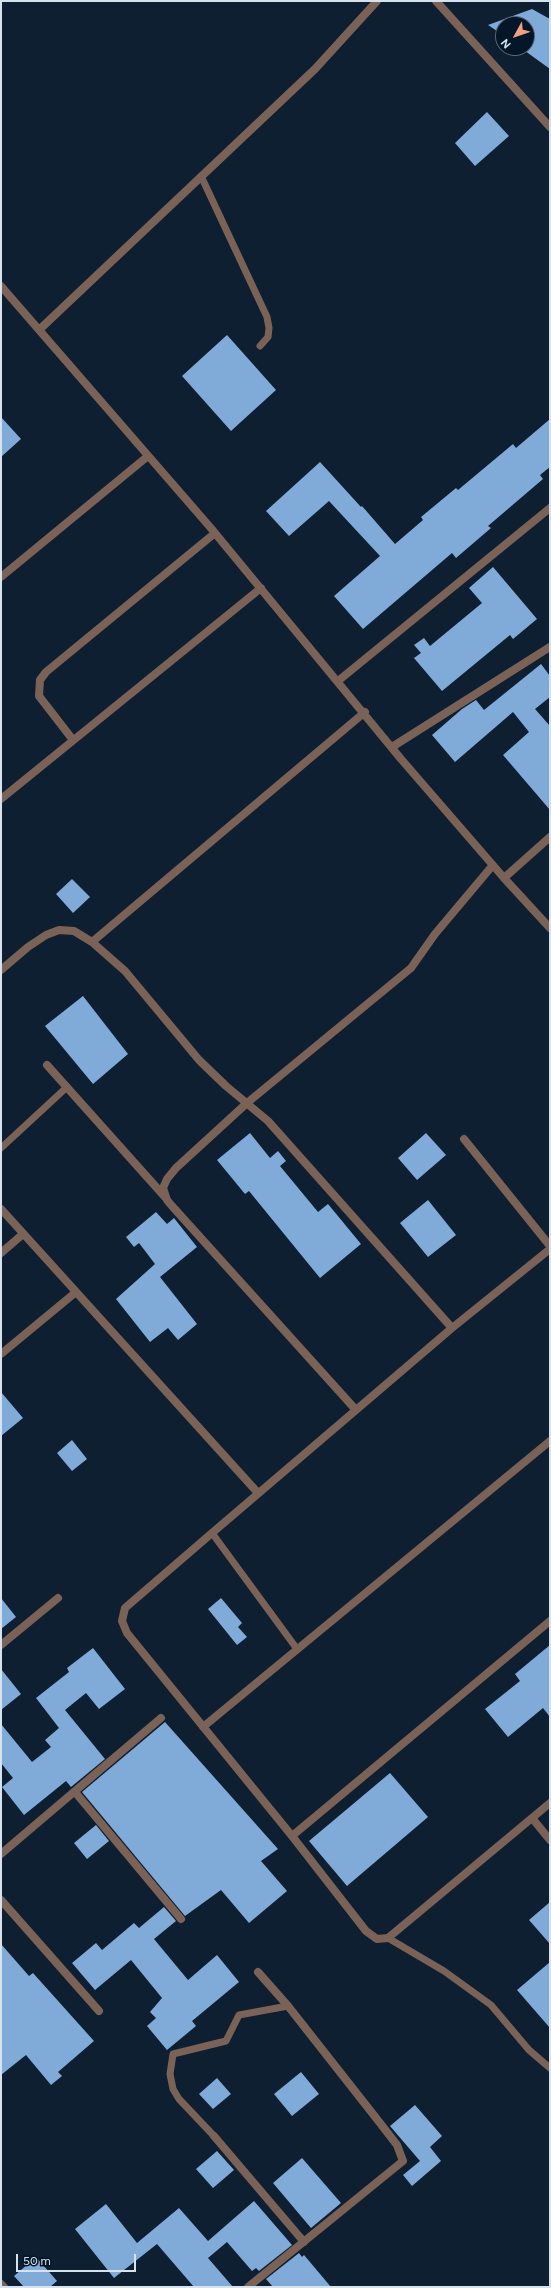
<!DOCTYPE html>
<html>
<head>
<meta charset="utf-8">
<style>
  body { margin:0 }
  #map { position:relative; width:551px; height:2288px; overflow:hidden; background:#0e1f32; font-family:Figtree,sans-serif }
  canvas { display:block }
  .frame { position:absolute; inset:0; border:2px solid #d6e2ee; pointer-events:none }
  .north { position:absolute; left:495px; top:16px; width:40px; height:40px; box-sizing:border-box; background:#051628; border:1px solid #596877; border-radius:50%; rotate:230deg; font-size:11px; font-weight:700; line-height:16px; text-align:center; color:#d6e2ee }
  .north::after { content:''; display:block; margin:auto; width:14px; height:18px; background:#f2a07f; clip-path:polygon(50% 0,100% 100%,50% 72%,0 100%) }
  .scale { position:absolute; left:16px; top:2254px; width:120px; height:18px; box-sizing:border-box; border:2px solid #d6e2ee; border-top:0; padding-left:5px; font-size:12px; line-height:14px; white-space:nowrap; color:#d6e2ee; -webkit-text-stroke:3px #051628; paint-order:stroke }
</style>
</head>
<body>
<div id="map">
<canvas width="551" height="2288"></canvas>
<div class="frame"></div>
<div class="north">N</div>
<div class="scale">50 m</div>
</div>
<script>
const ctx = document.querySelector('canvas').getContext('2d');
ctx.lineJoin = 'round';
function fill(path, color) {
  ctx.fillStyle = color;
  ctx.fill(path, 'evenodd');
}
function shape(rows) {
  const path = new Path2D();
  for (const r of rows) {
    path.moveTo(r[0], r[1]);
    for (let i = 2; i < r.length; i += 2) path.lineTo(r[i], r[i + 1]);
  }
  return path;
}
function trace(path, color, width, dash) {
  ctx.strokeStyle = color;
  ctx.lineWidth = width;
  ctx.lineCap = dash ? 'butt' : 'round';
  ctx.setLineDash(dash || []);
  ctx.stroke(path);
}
const building = shape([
  [532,9,550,19,550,69,521,48,527,48,527,24,503,24,503,35,488,25],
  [487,112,509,136,475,166,455,143],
  [227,335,276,390,231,431,182,376],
  [1,417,21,439,1,457],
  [550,419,550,467,540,475,543,479,488,526,491,528,456,558,452,553,363,629,334,596,380,556,329,501,289,536,266,511,320,462,361,507,362,506,395,544,423,520,421,517,456,488,458,490,513,444,516,448],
  [493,567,537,619,513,639,510,635,442,691,414,658,421,653,414,645,424,638,430,646,482,603,469,588],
  [541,664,550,676,550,697,535,709,550,726,550,810,503,755,529,732,513,712,455,762,432,735,462,709,476,700,484,710],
  [72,879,90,897,73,913,56,894],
  [83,996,128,1054,93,1084,45,1026],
  [250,1133,270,1158,278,1151,286,1161,280,1166,318,1212,328,1204,361,1244,320,1278,249,1191,245,1194,217,1160],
  [426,1133,446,1155,417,1180,398,1158],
  [428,1200,456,1235,428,1257,400,1223],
  [156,1212,167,1224,174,1218,197,1247,160,1277,197,1324,178,1340,168,1328,150,1342,116,1299,155,1264,139,1243,134,1247,126,1237],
  [1,1392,23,1418,1,1436],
  [72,1440,87,1459,72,1471,57,1453],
  [1,1598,16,1617,1,1629],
  [221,1598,242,1623,238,1627,247,1637,237,1645,208,1609],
  [550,1645,550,1717,543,1708,508,1737,485,1709,520,1681,515,1674],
  [93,1648,125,1689,99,1709,86,1693,65,1710,105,1759,71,1787,66,1781,24,1815,2,1787,13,1778,1,1763,1,1724,32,1762,51,1747,45,1740,59,1728,36,1698,69,1672,67,1668],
  [1,1669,21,1694,1,1710],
  [165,1722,278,1849,261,1861,287,1891,249,1923,221,1890,185,1916,82,1792],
  [390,1773,428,1817,347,1886,309,1841],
  [96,1825,109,1841,87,1859,74,1843],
  [550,1902,550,1944,529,1920],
  [164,1907,176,1921,154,1939,188,1980,217,1955,239,1982,192,2021,196,2026,167,2050,147,2026,156,2018,150,2012,162,1998,131,1960,95,1990,72,1963,96,1943,102,1950,134,1923,139,1928],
  [1,1944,29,1976,33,1973,94,2041,58,2072,62,2076,51,2085,26,2055,1,2075],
  [550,1962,550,2028,517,1990],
  [301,2072,319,2094,292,2116,274,2094],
  [217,2078,231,2094,213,2109,199,2094],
  [415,2105,442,2136,430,2147,441,2161,412,2186,403,2175,420,2161,390,2126],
  [217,2151,234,2170,213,2188,196,2169],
  [302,2158,341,2203,311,2228,273,2183],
  [254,2201,292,2245,259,2271,256,2268,252,2271,227,2242,208,2258,233,2287,194,2287,157,2244,114,2278,75,2229,106,2204,137,2243,179,2208,208,2241],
  [299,2253,302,2257,304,2255,331,2287,273,2287,266,2279],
  [36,2257,57,2281,50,2287,24,2287,14,2276]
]);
const lane = shape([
  [201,176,267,317,269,328,268,337,260,346],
  [1,1148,67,1087],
  [212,1533,297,1649],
  [388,1938,444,1971,491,2005,529,2050,550,2068],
  [214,2136,179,2099,173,2089,170,2074,173,2054,226,2041,239,2015,288,2006]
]);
const street = shape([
  [436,1,550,127],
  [1,286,210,527,401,759,504,878,550,837],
  [39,330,315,69,377,1],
  [1,577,148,456],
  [338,681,550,508],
  [73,740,39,696,40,680,46,672,215,533],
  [392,747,550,647],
  [1,799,261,588],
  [504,878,550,928],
  [92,942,365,712],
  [1,970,28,947,46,935,59,930,74,931,92,942,125,971,199,1060,226,1086,268,1121,452,1328],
  [47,1065,165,1197],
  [464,1139,550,1246],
  [1,1209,258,1493],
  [550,1249,452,1328,212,1533,125,1608,122,1621,127,1633,292,1836,366,1931,377,1939,388,1938,550,1803],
  [1,1253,23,1234],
  [1,1354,76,1292],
  [356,1410,172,1206,167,1200,163,1188,167,1179,176,1168,247,1103,411,968,435,934,493,865],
  [1,1645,58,1598],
  [203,1727,550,1441],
  [75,1792,181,1919],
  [532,1818,550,1840],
  [292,1836,550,1621],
  [1,1854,161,1718],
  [1,1900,99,2011],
  [214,2136,304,2242],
  [1,2284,4,2287],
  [248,2287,403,2161,397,2145,380,2123,288,2006,258,1972]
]);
fill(building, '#80aad8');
trace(lane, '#7b6257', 7);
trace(street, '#7b6257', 8);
</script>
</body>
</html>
